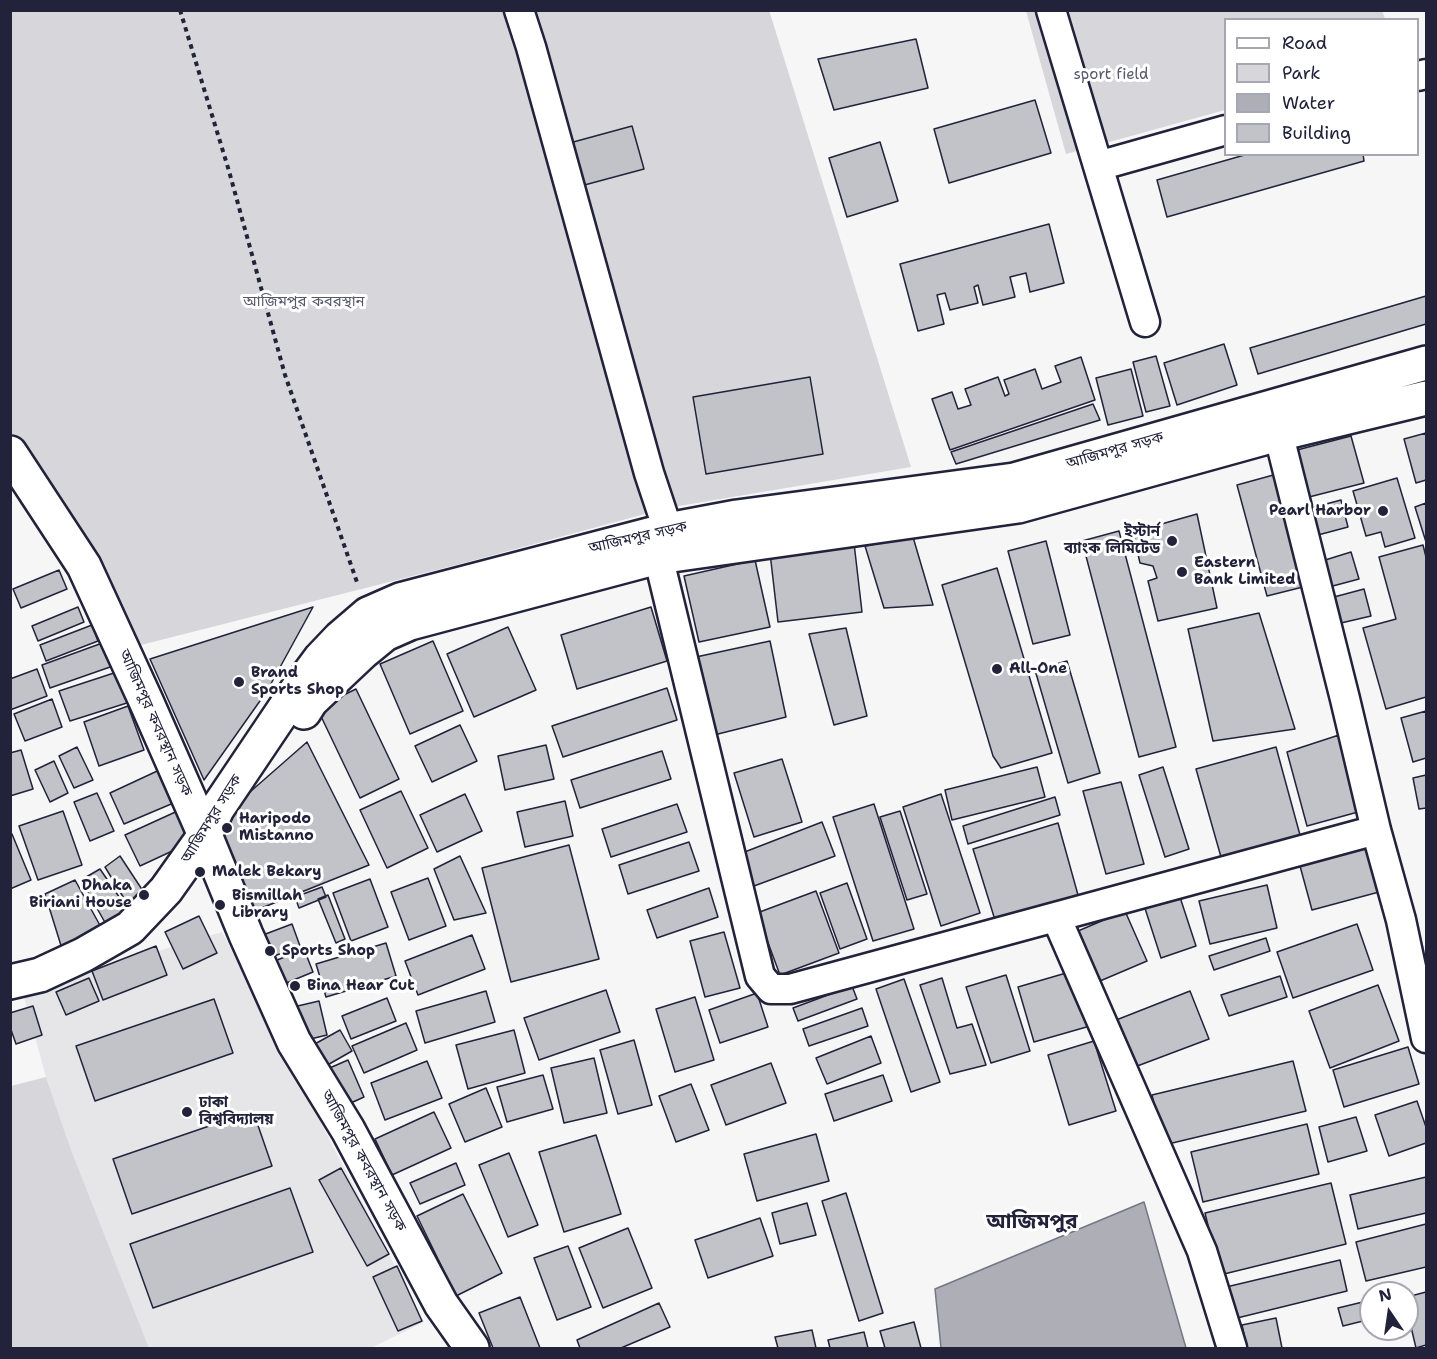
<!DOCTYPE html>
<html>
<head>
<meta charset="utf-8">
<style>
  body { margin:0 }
  #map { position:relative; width:1437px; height:1359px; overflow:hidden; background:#f6f6f7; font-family:"Shantell Sans",sans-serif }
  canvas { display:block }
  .frame { position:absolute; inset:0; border:12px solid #22223b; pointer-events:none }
  .legend { position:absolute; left:1224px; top:18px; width:195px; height:138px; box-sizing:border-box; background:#fff; border:2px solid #a7a7b1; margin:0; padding:8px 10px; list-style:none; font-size:18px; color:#22223b }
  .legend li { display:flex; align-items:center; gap:12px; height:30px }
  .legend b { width:30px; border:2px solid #a7a7b1 }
  .north { position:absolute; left:1359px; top:1281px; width:60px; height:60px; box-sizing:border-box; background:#fff; border:2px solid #a7a7b1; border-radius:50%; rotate:347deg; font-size:16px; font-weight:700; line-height:24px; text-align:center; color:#22223b }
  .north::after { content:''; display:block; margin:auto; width:21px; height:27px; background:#22223b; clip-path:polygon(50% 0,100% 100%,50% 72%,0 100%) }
</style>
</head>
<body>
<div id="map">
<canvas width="1437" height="1359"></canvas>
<div class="frame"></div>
<ul class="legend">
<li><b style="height:8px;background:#fff"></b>Road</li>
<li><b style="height:16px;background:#d7d7db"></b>Park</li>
<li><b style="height:16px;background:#aeaeb7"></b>Water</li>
<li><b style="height:16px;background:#c2c2c9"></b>Building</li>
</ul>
<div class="north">N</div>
</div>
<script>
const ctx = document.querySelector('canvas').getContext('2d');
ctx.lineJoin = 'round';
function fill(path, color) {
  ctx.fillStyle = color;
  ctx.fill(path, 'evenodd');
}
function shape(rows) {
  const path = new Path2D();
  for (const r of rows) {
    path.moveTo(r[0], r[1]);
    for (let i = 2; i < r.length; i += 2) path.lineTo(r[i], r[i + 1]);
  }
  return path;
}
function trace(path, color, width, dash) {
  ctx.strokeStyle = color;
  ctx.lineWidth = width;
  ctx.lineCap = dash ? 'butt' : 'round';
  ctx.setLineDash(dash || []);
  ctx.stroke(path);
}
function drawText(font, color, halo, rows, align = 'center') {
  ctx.font = font + ' "Shantell Sans","Noto Sans Bengali",sans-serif';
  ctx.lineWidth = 6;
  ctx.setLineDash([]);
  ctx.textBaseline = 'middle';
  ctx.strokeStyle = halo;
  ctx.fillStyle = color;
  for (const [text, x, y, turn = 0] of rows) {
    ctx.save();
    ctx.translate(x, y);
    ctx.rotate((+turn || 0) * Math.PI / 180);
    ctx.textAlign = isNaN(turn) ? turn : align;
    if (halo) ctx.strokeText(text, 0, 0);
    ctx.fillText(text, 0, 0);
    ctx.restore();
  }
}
const built = shape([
  [222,932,424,1322,371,1348,149,1348,70,1147,46,1077,20,983,84,953,95,970]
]);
const green = shape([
  [769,10,911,467,667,508,464,563,133,647,82,547,11,433,11,11],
  [1382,10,1385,19,1226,20,1225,110,1066,154,1026,11],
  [46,1077,70,1147,149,1348,11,1348,11,1086]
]);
const water = shape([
  [1144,1202,1186,1348,941,1348,935,1289,1144,1202]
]);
const building = shape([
  [916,39,928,88,834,110,818,59,916,39],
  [1035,100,1051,153,949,183,934,129,1035,100],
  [632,126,644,169,577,187,566,144,632,126],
  [880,142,898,201,847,217,829,158,880,142],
  [1248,154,1363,154,1364,161,1167,217,1157,180,1248,154],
  [1049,224,1064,283,1030,292,1026,273,1010,277,1015,297,983,305,978,285,974,287,978,303,950,310,945,293,937,295,944,324,918,331,900,264,1049,224],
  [1426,296,1426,324,1258,374,1250,348,1426,296],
  [1224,344,1237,385,1177,405,1164,363,1224,344],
  [1156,356,1170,406,1146,412,1133,362,1156,356],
  [1081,357,1095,400,950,450,932,399,952,392,958,409,971,405,965,389,998,377,1005,396,1009,394,1004,380,1035,369,1042,389,1061,382,1055,366,1081,357],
  [1131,369,1143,416,1108,425,1096,378,1131,369],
  [810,377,823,454,706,474,693,397,810,377],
  [1093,404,1100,420,956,464,951,452,1093,404],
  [1426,433,1426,480,1416,483,1404,439,1426,433],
  [1351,436,1364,483,1309,497,1297,450,1351,436],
  [1277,474,1307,586,1267,596,1237,485,1277,474],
  [1397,478,1415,538,1385,547,1381,532,1366,536,1353,491,1397,478],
  [1341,500,1348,527,1318,535,1311,508,1341,500],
  [1426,503,1426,542,1415,507,1426,503],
  [1197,514,1217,608,1158,621,1148,581,1157,578,1153,566,1140,563,1133,532,1197,514],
  [1119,531,1176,747,1139,757,1082,541,1119,531],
  [913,537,933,605,884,608,865,546,913,537],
  [1046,541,1070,635,1033,644,1008,551,1046,541],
  [854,543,862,612,778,622,770,553,854,543],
  [1423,545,1426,557,1426,697,1386,709,1363,628,1396,619,1379,557,1423,545],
  [1351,552,1359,579,1329,587,1322,561,1351,552],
  [755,560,770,627,699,642,684,576,755,560],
  [997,568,1052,753,1001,768,993,756,942,585,997,568],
  [59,570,67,589,21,608,13,589,59,570],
  [1364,589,1371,616,1341,623,1334,597,1364,589],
  [78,607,84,622,38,641,32,626,78,607],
  [313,607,267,691,204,780,150,659,313,607],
  [651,607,667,661,577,689,561,635,651,607],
  [1259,613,1295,729,1213,741,1188,629,1259,613],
  [92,625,98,641,46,661,40,645,92,625],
  [508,627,536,690,474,717,447,654,508,627],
  [846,628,867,716,834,725,809,634,846,628],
  [433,641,463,711,410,734,380,664,433,641],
  [770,641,786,717,714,735,696,657,770,641],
  [105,642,113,666,50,688,42,665,105,642],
  [1067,661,1100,773,1068,783,1035,670,1067,661],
  [37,669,47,696,10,710,10,679,37,669],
  [120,671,130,702,70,721,59,691,120,671],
  [667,688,677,720,563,757,552,726,667,688],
  [356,689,399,779,360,798,317,708,356,689],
  [52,699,62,727,25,741,14,714,52,699],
  [128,706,144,750,99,766,84,722,128,706],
  [1426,711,1426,758,1413,762,1401,718,1426,711],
  [460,725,477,761,432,782,415,746,460,725],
  [1339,735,1358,812,1307,826,1287,752,1339,735],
  [307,742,369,865,254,911,218,820,307,742],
  [546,745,554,779,505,790,498,756,546,745],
  [77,747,93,780,74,788,59,756,77,747],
  [1276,747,1300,835,1221,857,1196,769,1276,747],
  [21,750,33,789,10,796,10,753,21,750],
  [662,751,671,779,580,808,571,780,662,751],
  [782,759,802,822,754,837,734,773,782,759],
  [54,761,68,793,50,802,35,770,54,761],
  [168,766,183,799,124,824,110,793,168,766],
  [1037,767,1045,797,952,820,945,790,1037,767],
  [1163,767,1189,849,1165,857,1139,775,1163,767],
  [1426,775,1426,808,1419,809,1413,778,1426,775],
  [1121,782,1144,864,1106,874,1083,791,1121,782],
  [401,791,428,848,387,868,360,810,401,791],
  [97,793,114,831,90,841,74,802,97,793],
  [465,794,482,831,437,852,420,815,465,794],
  [941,794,980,913,941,926,903,807,941,794],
  [1055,797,1060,815,968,844,963,826,1055,797],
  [565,801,573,836,525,847,517,812,565,801],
  [677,804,687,832,611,857,602,829,677,804],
  [874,804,914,929,873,941,833,817,874,804],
  [182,809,196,840,140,866,125,835,182,809],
  [63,811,82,865,38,880,19,826,63,811],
  [900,811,927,894,907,900,880,817,900,811],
  [822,822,835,856,754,886,742,853,822,822],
  [1058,823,1078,895,995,920,973,849,1058,823],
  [12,834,31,880,10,889,10,835,12,834],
  [689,842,699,871,628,894,619,865,689,842],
  [569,845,599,959,511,982,482,868,569,845],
  [1368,848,1379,892,1312,910,1300,866,1368,848],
  [120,856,143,891,128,905,105,867,120,856],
  [460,856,486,913,454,920,434,869,460,856],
  [100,869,128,910,107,926,81,880,100,869],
  [428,878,446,926,409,940,391,892,428,878],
  [370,879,388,927,351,941,333,893,370,879],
  [75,880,102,929,63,952,45,894,75,880],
  [847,883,867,939,840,949,820,893,847,883],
  [1176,885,1196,946,1161,958,1141,896,1176,885],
  [1267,885,1277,928,1210,944,1199,901,1267,885],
  [322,887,326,897,299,908,295,897,322,887],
  [709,888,718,917,657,938,647,910,709,888],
  [816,891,839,953,780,975,757,913,816,891],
  [328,895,345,939,336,943,318,899,328,895],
  [1125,911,1147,961,1100,981,1078,931,1125,911],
  [199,916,217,953,183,969,165,932,199,916],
  [292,924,300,946,264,960,255,938,292,924],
  [1357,924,1373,970,1293,998,1277,952,1357,924],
  [724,932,740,988,705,997,690,941,724,932],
  [472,935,485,969,418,995,405,961,472,935],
  [1266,938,1270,951,1214,970,1209,956,1266,938],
  [386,943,396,976,326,997,316,964,386,943],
  [156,946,167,975,103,1000,92,971,156,946],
  [304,949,313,972,279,986,270,963,304,949],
  [1073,971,1090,1026,1034,1042,1018,987,1073,971],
  [1006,975,1030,1051,991,1063,966,987,1006,975],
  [1280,976,1287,997,1229,1016,1221,995,1280,976],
  [89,978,99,1001,66,1015,56,992,89,978],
  [942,978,957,1028,972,1024,986,1065,950,1074,920,985,942,978],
  [904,979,940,1082,911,1092,876,989,904,979],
  [1378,985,1399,1041,1330,1068,1309,1011,1378,985],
  [852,986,857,999,798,1021,793,1008,852,986],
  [606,990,620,1032,539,1060,524,1018,606,990],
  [486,991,495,1022,425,1043,416,1011,486,991],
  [1190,991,1209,1039,1124,1071,1106,1024,1190,991],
  [757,993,768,1027,720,1043,709,1010,757,993],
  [695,997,714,1060,675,1072,656,1009,695,997],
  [387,998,396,1021,351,1039,342,1016,387,998],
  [214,999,233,1053,95,1101,76,1046,214,999],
  [319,1001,327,1035,298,1042,289,1008,319,1001],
  [33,1006,42,1035,16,1044,10,1027,10,1013,33,1006],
  [862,1008,868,1026,809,1046,803,1029,862,1008],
  [406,1023,417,1050,364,1073,352,1046,406,1023],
  [340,1030,352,1051,317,1071,304,1050,340,1030],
  [514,1030,525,1073,468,1089,456,1045,514,1030],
  [871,1036,881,1063,827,1084,816,1058,871,1036],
  [634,1040,652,1105,618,1114,600,1050,634,1040],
  [1094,1041,1116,1111,1069,1125,1048,1055,1094,1041],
  [1408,1047,1419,1084,1344,1107,1333,1070,1408,1047],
  [594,1058,607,1113,564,1123,551,1068,594,1058],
  [348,1060,364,1097,342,1107,325,1070,348,1060],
  [427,1061,442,1098,385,1120,371,1083,427,1061],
  [1293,1061,1306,1111,1164,1145,1152,1095,1293,1061],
  [771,1063,786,1103,726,1125,711,1085,771,1063],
  [543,1075,553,1109,507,1122,497,1087,543,1075],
  [883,1075,892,1101,834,1121,825,1094,883,1075],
  [691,1084,709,1130,676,1142,659,1096,691,1084],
  [486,1088,502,1127,465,1142,449,1104,486,1088],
  [1417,1101,1426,1127,1426,1143,1389,1156,1375,1115,1417,1101],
  [253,1111,272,1166,132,1214,113,1159,253,1111],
  [434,1112,451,1148,392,1175,375,1139,434,1112],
  [1356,1117,1367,1151,1328,1162,1319,1127,1356,1117],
  [1307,1124,1319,1174,1203,1202,1191,1152,1307,1124],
  [816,1134,829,1181,757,1201,744,1154,816,1134],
  [596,1135,621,1214,564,1232,539,1152,596,1135],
  [509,1153,538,1225,508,1237,479,1165,509,1153],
  [456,1163,465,1185,420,1204,410,1183,456,1163],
  [341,1168,389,1254,367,1266,319,1180,341,1168],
  [1426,1177,1426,1213,1358,1229,1350,1195,1426,1177],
  [1331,1183,1346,1244,1220,1275,1205,1213,1331,1183],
  [290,1188,313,1252,153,1308,130,1244,290,1188],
  [846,1193,883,1313,859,1321,822,1201,846,1193],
  [463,1194,502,1273,456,1296,417,1216,463,1194],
  [807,1203,816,1235,780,1244,772,1213,807,1203],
  [760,1218,773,1256,708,1278,695,1240,760,1218],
  [1426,1224,1426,1267,1366,1281,1356,1242,1426,1224],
  [628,1228,652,1288,603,1308,579,1248,628,1228],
  [568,1246,591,1307,557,1320,534,1258,568,1246],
  [1340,1260,1347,1291,1229,1320,1222,1288,1340,1260],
  [397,1266,422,1321,398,1331,373,1277,397,1266],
  [1426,1292,1426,1345,1416,1348,1407,1310,1407,1297,1426,1292],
  [520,1297,540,1348,493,1348,479,1313,520,1297],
  [1371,1300,1371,1319,1343,1326,1338,1308,1371,1300],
  [659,1303,670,1327,621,1348,580,1348,577,1340,659,1303],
  [1276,1318,1282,1348,1247,1348,1242,1325,1276,1318],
  [914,1322,921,1348,885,1348,880,1331,914,1322],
  [812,1330,816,1348,778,1348,775,1337,812,1330],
  [864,1332,868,1348,830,1348,828,1340,864,1332]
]);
const path = shape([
  [180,10,229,171,285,375,358,585]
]);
const minor = shape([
  [519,10,531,47,649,473,668,530],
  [1051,10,1145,322],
  [1418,76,1426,74],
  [1098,166,1226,130],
  [1273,412,1345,699,1376,830,1401,920,1426,1038],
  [653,535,760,976,771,989,790,989,1376,830],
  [1056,917,1202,1251,1232,1348]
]);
const tertiary = shape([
  [10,453,84,566,146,701,205,835,246,935,294,1042,348,1130,441,1304,472,1348]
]);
const secondary = shape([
  [304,712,311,701,363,652,385,634,410,623,658,557,1018,506,1278,434,1426,398],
  [10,982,40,975,83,955,130,928,166,890,205,835,217,809,297,690,320,659,340,638,368,614,400,600,668,530,737,517,1014,480,1426,363]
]);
const markers = [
  [1383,511,6,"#22223b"],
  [1172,541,6,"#22223b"],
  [1182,572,6,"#22223b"],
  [997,669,6,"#22223b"],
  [239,682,6,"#22223b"],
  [227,828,6,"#22223b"],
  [200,872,6,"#22223b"],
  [144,895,6,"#22223b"],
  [220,905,6,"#22223b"],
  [270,951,6,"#22223b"],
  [295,986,6,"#22223b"],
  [187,1112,6,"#22223b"]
];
const parkNames = [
  ["sport field",1111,75],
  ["আজিমপুর কবরস্থান",304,302]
];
const streetNames = [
  ["আজিমপুর সড়ক",1115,451,-16],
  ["আজিমপুর সড়ক",638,538,-13],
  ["আজিমপুর কবরস্থান সড়ক",155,723,66],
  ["আজিমপুর সড়ক",212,819,-58],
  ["আজিমপুর কবরস্থান সড়ক",363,1161,61]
];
const poiNames = [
  ["Pearl Harbor",1371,511,"right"],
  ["ইস্টার্ন",1160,532,"right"],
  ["ব্যাংক লিমিটেড",1160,549,"right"],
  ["Eastern",1194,563],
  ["Bank Limited",1194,580],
  ["All-One",1009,669],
  ["Brand",251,673],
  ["Sports Shop",251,690],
  ["Haripodo",239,819],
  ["Mistanno",239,836],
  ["Malek Bekary",212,872],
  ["Dhaka",132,886,"right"],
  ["Biriani House",132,903,"right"],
  ["Bismillah",232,896],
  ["Library",232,913],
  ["Sports Shop",282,951],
  ["Bina Hear Cut",307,986],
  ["ঢাকা",199,1103],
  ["বিশ্ববিদ্যালয়",199,1120]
];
const districtNames = [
  ["আজিমপুর",1032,1223]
];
fill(built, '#e6e6e9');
fill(green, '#d7d7db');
fill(water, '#aeaeb7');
trace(water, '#767685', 1.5);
fill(building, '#c2c2c9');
trace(building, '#22223b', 1.5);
trace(minor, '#22223b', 33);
trace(tertiary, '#22223b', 38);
trace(secondary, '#22223b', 38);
trace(path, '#22223b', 4, [4.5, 4.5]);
trace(minor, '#fff', 28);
trace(tertiary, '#fff', 33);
trace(secondary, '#fff', 33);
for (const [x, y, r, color] of markers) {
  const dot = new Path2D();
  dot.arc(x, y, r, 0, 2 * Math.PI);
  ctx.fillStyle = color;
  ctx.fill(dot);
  trace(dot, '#fff', 2);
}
drawText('15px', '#58586b', '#fff', parkNames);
drawText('15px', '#22223b', '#fff', streetNames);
drawText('bold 15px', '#22223b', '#fff', poiNames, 'left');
drawText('bold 21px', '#22223b', '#fff', districtNames);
</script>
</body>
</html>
